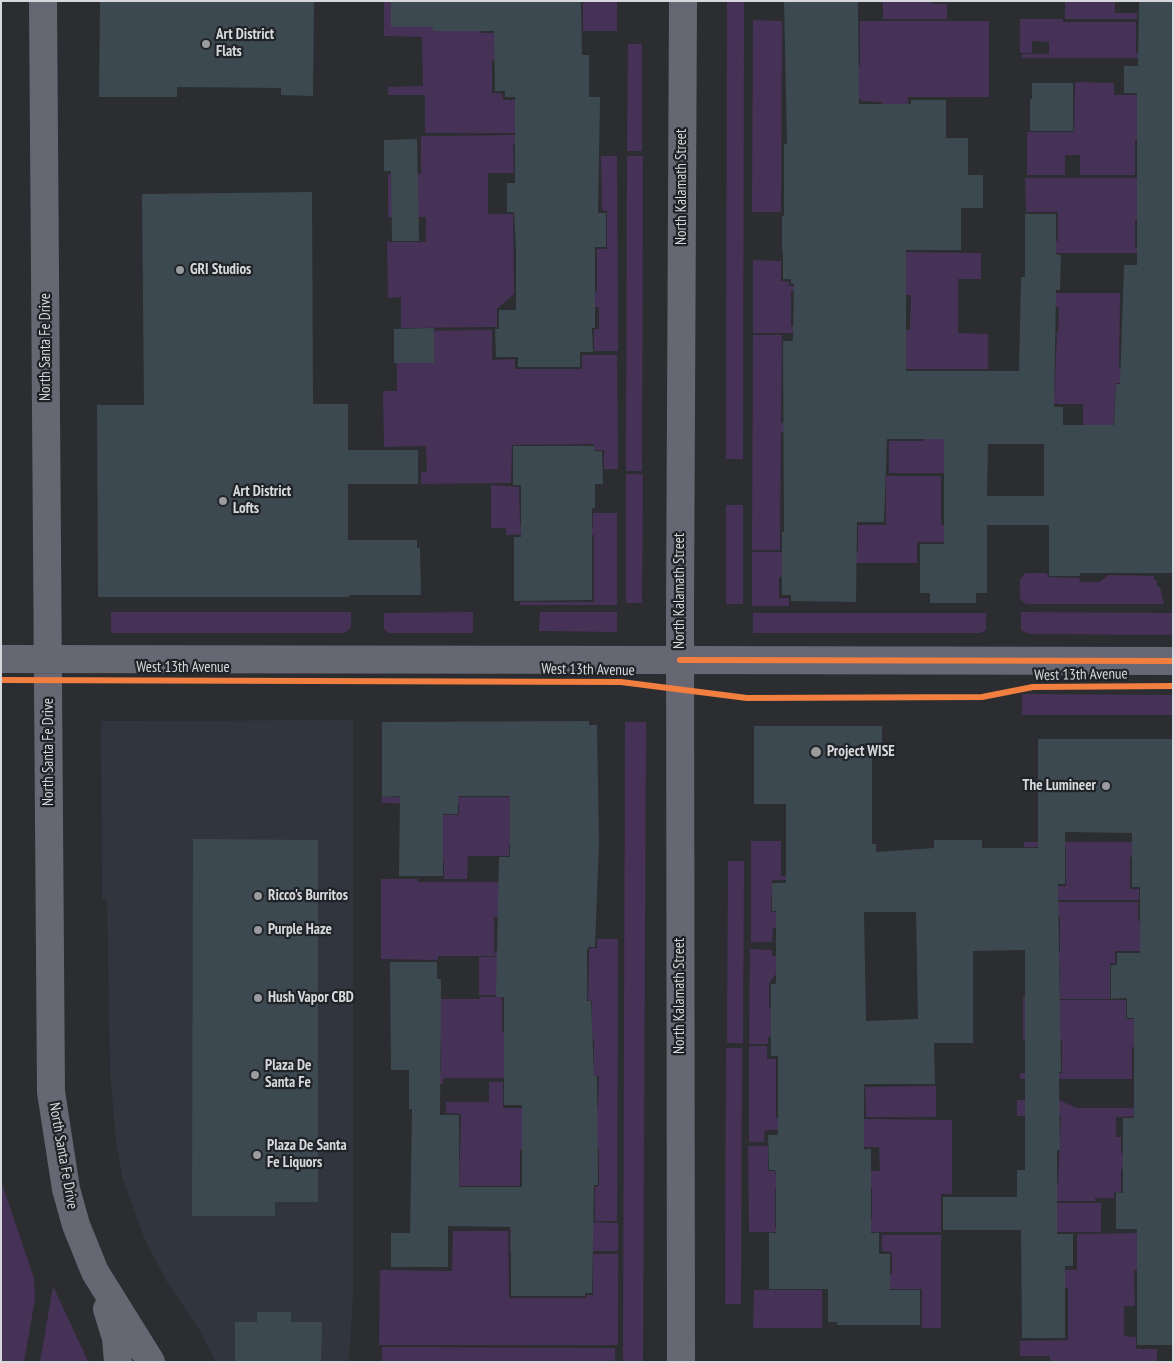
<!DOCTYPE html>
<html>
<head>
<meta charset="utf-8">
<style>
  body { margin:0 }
  #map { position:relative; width:1174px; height:1363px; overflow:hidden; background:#2b2d30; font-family:"PT Sans Narrow",sans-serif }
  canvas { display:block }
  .frame { position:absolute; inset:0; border:2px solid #d7d8db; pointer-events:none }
</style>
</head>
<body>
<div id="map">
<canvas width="1174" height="1363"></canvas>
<div class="frame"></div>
</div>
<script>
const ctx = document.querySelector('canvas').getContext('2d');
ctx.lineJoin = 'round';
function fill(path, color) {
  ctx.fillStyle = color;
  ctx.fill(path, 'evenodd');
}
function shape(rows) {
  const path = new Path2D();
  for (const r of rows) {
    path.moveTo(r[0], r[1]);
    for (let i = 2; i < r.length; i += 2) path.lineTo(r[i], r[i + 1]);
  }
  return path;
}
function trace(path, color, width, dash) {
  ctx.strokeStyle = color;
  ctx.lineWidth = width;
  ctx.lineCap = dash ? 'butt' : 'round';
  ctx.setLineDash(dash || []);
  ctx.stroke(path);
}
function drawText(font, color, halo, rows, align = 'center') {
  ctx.font = font + ' "PT Sans Narrow",sans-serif';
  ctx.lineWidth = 4.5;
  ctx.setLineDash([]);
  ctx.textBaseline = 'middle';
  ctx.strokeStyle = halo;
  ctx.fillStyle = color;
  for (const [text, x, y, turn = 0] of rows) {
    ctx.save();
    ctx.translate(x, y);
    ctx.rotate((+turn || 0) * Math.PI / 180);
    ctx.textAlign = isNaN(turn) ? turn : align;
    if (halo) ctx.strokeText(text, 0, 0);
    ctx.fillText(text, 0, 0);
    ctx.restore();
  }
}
const built = shape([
  [353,720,353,1296,349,1362,216,1362,199,1329,167,1282,144,1238,123,1179,116,1142,110,1070,107,899,102,899,101,721]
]);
const green = shape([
  [384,1,480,2,481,33,498,33,496,60,492,60,492,93,502,93,503,100,515,100,515,133,425,133,425,95,388,95,388,87,423,86,422,37,384,36],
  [583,1,617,1,617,31,583,31],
  [727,1,744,1,743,459,726,459],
  [883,1,931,1,932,4,947,4,947,19,883,19],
  [1065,1,1115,1,1115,13,1137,13,1137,19,1065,19],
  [1020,19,1063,19,1063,22,1136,22,1136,53,1145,53,1145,58,1022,58,1022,54,1049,54,1049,42,1032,41,1032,53,1020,53],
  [753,20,782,21,781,212,752,212],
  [860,21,989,21,989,97,908,97,908,135,882,135,882,102,861,101,861,99,787,99,844,66,860,66],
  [628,44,642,44,642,151,627,151],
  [1075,82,1114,83,1114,95,1173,95,1162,140,1135,140,1135,175,1080,175,1080,155,1065,155,1065,175,1027,175,1027,132,1074,132],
  [523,135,523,144,513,145,514,173,488,173,488,214,513,214,514,294,497,309,497,327,401,328,401,297,388,298,387,242,426,242,426,217,388,217,388,174,421,174,421,136],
  [601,156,617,156,618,351,594,351,594,329,599,329,599,307,592,307,592,292,597,292,597,249,607,249,607,211,602,210],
  [627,156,643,156,642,471,626,471],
  [1025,178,1143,178,1143,220,1135,220,1135,247,1145,248,1145,253,1025,253,1025,241,1058,241,1058,212,1026,212],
  [903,252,981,253,981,279,958,279,958,333,988,334,988,369,867,369,867,329,910,330,911,295,903,295],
  [753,260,781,261,781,281,789,282,789,286,844,286,844,291,791,291,791,326,865,326,865,333,753,333],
  [1024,293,1120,293,1119,368,1136,368,1136,383,1116,383,1112,446,1083,446,1083,404,1054,404,1057,335,1023,335,1023,333,1058,333,1059,307,1024,307],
  [492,330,492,360,515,359,515,369,582,369,582,355,617,355,618,469,604,469,604,450,594,450,594,444,512,445,511,483,421,484,421,472,427,472,426,446,384,447,383,391,397,391,397,331],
  [753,335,782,335,781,423,818,423,818,432,781,432,780,550,752,550],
  [920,372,969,473,889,473,889,441,923,441],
  [626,474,643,474,642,603,626,603],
  [886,476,941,476,941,525,960,525,960,542,917,542,917,563,841,563,841,552,858,552,858,525,886,525],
  [491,485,519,487,520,526,538,527,538,534,506,535,506,528,491,528],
  [726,505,743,505,743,604,726,604],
  [593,513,617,513,617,605,520,605,520,602,594,602,594,535,548,535,548,527,593,527],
  [752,552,789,552,789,576,779,577,779,598,789,598,789,606,752,606],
  [1025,573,1047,573,1048,577,1079,578,1080,582,1099,582,1109,575,1154,576,1154,580,1157,580,1157,587,1160,587,1164,604,1026,604,1020,599,1020,580],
  [111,612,351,612,351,628,344,633,111,633],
  [473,612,473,633,389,633,384,629,384,613],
  [540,612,617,612,617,632,539,631],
  [1021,612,1173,613,1173,635,1029,634,1021,630],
  [753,613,986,613,986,630,980,633,753,633],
  [1022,694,1173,695,1173,715,1022,715],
  [625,722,646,722,643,1362,623,1362],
  [382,797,518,797,517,845,509,845,509,856,468,856,467,879,444,879,444,858,424,858,440,815,459,815,459,804,382,803],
  [751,841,781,841,781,876,795,876,795,880,772,880,771,912,778,912,778,927,773,928,772,942,751,942],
  [1024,842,1173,842,1139,857,1130,857,1130,889,1139,889,1139,900,1023,900,1023,886,1066,886,1066,847,1024,847],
  [728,861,744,861,743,1043,727,1043],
  [381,879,418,879,418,882,521,882,521,917,494,917,494,956,438,956,438,960,381,959],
  [1057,902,1138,902,1138,921,1147,922,1147,951,1115,951,1115,963,1110,963,1110,999,1060,999,1060,964,1026,964,1026,952,1060,952,1060,917,1057,917],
  [597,939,618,939,617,1221,595,1221,595,1187,599,1186,599,1148,595,1148,595,1108,598,1107,599,1076,588,1075,588,1066,594,1066,594,1039,587,1038,592,1028,592,1001,588,1000,589,952,590,948,597,948],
  [750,949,772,950,772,956,779,956,785,962,769,983,769,1007,800,1008,776,1036,768,1037,768,1044,749,1044],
  [495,951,587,952,511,995,479,995,479,957,495,957],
  [480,997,502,997,502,1032,518,1032,537,1075,504,1075,504,1078,443,1078,443,1084,409,1084,409,1071,441,1071,441,1042,391,1042,391,999,480,999],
  [1023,997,1056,997,1056,1000,1126,1000,1126,1019,1135,1019,1162,1047,1132,1047,1132,1079,1020,1079,1020,1073,1062,1073,1062,1040,1023,1040],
  [749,1046,767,1046,767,1059,776,1059,776,1118,952,1120,952,1194,941,1194,941,1232,866,1232,866,1220,872,1219,872,1188,866,1187,846,1171,880,1171,879,1147,847,1147,846,1130,765,1130,764,1142,749,1142],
  [726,1048,742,1048,741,1304,725,1304],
  [489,1082,503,1082,503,1108,539,1108,537,1150,520,1150,520,1186,459,1186,461,1114,446,1113,446,1102,489,1102],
  [936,1086,936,1117,866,1117,865,1087],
  [1017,1100,1059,1100,1077,1108,1145,1108,1145,1116,1116,1117,1116,1137,1121,1137,1121,1153,1144,1153,1135,1169,1121,1169,1121,1192,1114,1192,1114,1198,1095,1198,1095,1201,1043,1201,1023,1185,1058,1184,1061,1116,1017,1116],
  [748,1146,768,1146,768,1171,775,1171,775,1174,845,1174,783,1189,775,1189,775,1228,783,1228,783,1232,749,1232],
  [2,1184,34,1278,35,1299,24,1362,1,1362],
  [1046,1203,1101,1203,1101,1232,1046,1232],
  [587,1222,618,1223,618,1251,510,1251,510,1226],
  [453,1231,508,1231,509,1298,586,1298,587,1295,593,1295,593,1254,618,1254,618,1345,379,1345,380,1270,452,1271],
  [1137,1233,1138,1270,1134,1270,1135,1306,1124,1306,1124,1336,1136,1337,1136,1349,1157,1349,1157,1362,1050,1362,1050,1356,1020,1356,1020,1341,1068,1340,1068,1288,1057,1288,1056,1270,1077,1270,1077,1234],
  [882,1235,941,1235,941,1328,922,1328,922,1289,882,1289,882,1274,892,1274,892,1252,882,1251],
  [53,1286,87,1359,88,1362,40,1362],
  [754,1290,822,1290,822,1328,753,1328],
  [382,1347,615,1348,615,1362,382,1362]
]);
const building = shape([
  [100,1,314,1,313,96,281,95,281,88,177,87,177,97,99,97],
  [391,1,581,1,582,55,589,55,589,97,600,97,598,213,606,213,606,247,595,247,595,328,592,328,593,352,580,352,580,367,518,367,518,357,496,357,495,329,499,329,499,310,516,310,516,248,514,212,507,212,507,183,515,183,515,97,505,97,505,91,495,91,494,31,433,31,433,27,391,27],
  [784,1,858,1,859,104,911,104,911,100,946,100,946,138,968,138,968,175,983,175,983,208,961,208,961,250,906,250,906,371,1019,371,1021,277,1025,277,1025,214,1056,214,1056,254,1061,255,1060,290,1056,290,1054,407,1063,407,1063,425,1114,425,1116,384,1120,384,1124,265,1137,265,1137,93,1124,93,1124,66,1138,66,1139,1,1173,1,1173,573,1080,573,1080,576,1049,576,1049,525,987,525,987,593,976,593,976,603,930,603,930,593,920,593,920,544,944,544,944,439,887,439,884,522,857,522,856,602,791,601,791,595,782,595,782,532,784,532,783,341,792,341,793,338,794,284,791,284,791,279,783,279,783,251,782,251,782,216,784,216,784,144,787,144],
  [988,444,1044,444,1044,496,987,496],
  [1032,83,1073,83,1073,131,1030,131,1030,99,1032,99],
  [417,139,419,241,392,241,391,171,384,171,384,140],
  [312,192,313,404,348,404,348,450,418,450,418,484,348,484,348,540,417,540,417,548,420,548,421,595,349,595,349,597,98,597,97,405,144,405,142,194],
  [434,328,434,363,394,363,394,329],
  [513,446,594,446,594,451,602,451,603,484,595,484,595,508,592,508,592,600,514,601,514,537,521,537,521,485,513,485],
  [589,721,589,725,597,725,599,842,595,947,589,947,587,950,587,1001,591,1001,594,1076,597,1076,598,1185,594,1185,592,1293,585,1293,585,1296,511,1296,511,1227,448,1226,448,1267,391,1267,391,1233,410,1233,412,1109,409,1109,409,1070,391,1070,390,962,437,962,437,979,441,979,440,1115,459,1115,459,1187,522,1187,522,1105,504,1105,504,997,496,997,499,857,510,857,510,796,458,796,458,814,443,814,443,876,399,876,400,796,382,797,382,722],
  [754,726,882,726,882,755,872,754,872,844,876,844,876,852,934,848,934,840,982,840,982,848,1038,848,1038,739,1173,739,1173,1345,1137,1345,1137,1229,1116,1229,1116,1192,1123,1193,1123,1118,1134,1118,1134,1018,1127,1018,1127,998,1111,999,1111,965,1117,965,1117,953,1140,953,1140,887,1132,887,1132,833,1065,832,1065,884,1058,884,1061,1072,1059,1072,1060,1150,1057,1150,1057,1234,1073,1234,1073,1266,1065,1266,1065,1338,1022,1338,1021,1230,943,1230,943,1197,1017,1197,1017,1170,1025,1170,1025,950,973,951,973,1043,934,1043,935,1084,864,1084,864,1149,871,1149,871,1233,879,1233,879,1254,890,1254,890,1290,920,1290,920,1325,837,1325,837,1322,828,1322,828,1289,769,1289,769,1233,776,1233,776,1173,775,1170,769,1170,768,1135,778,1135,778,1056,771,1056,771,984,776,984,776,911,772,911,772,883,786,883,786,804,754,804],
  [864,912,916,912,918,1019,866,1021],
  [193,839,318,840,318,1202,275,1202,275,1216,192,1216],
  [257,1312,291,1312,291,1322,322,1322,321,1362,235,1362,235,1322,257,1322]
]);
const minor = shape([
  [680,660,1173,661]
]);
const major = shape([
  [43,1,51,1092,66,1189,76,1225,95,1272,151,1362],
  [1,659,680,660],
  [107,1309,116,1338,118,1362],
  [681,1362,680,610,683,1]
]);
const cycleway = shape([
  [680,660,1173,661],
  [1,680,621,682,747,698,982,697,1033,687,1173,686]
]);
const markers = [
  [206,44,5,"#9b9c9f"],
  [180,270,5,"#9b9c9f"],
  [223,501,5,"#9b9c9f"],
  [816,752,6,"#9b9c9f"],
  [1106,786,5,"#9b9c9f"],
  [258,896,5,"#9b9c9f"],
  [258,930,5,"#9b9c9f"],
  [258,998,5,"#9b9c9f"],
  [255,1075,5,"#9b9c9f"],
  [257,1155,5,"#9b9c9f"]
];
const poiNames = [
  ["Art District",216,35],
  ["Flats",216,52],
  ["GRI Studios",190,270],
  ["Art District",233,492],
  ["Lofts",233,509],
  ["Project WISE",827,752],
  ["The Lumineer",1096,786,"right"],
  ["Ricco's Burritos",268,896],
  ["Purple Haze",268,930],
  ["Hush Vapor CBD",268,998],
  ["Plaza De",265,1066],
  ["Santa Fe",265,1083],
  ["Plaza De Santa",267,1146],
  ["Fe Liquors",267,1163]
];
const streetNames = [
  ["North Kalamath Street",682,187,-90],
  ["North Santa Fe Drive",46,347,-90],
  ["North Kalamath Street",680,591,-90],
  ["West 13th Avenue",183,668],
  ["West 13th Avenue",588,670,1],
  ["West 13th Avenue",1081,675,-1],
  ["North Santa Fe Drive",49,752,-90],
  ["North Kalamath Street",680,996,-90],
  ["North Santa Fe Drive",63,1156,80]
];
fill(built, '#30353e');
fill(green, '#463257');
fill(building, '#3d4950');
trace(minor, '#676875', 28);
trace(major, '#666772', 28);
trace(cycleway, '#f27e40', 6);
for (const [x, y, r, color] of markers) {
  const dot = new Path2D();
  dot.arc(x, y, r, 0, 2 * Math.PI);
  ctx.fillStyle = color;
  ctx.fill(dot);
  trace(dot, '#202327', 2);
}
drawText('bold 15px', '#d7d8db', '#202327', poiNames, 'left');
drawText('15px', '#d7d8db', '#202327', streetNames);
</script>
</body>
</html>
